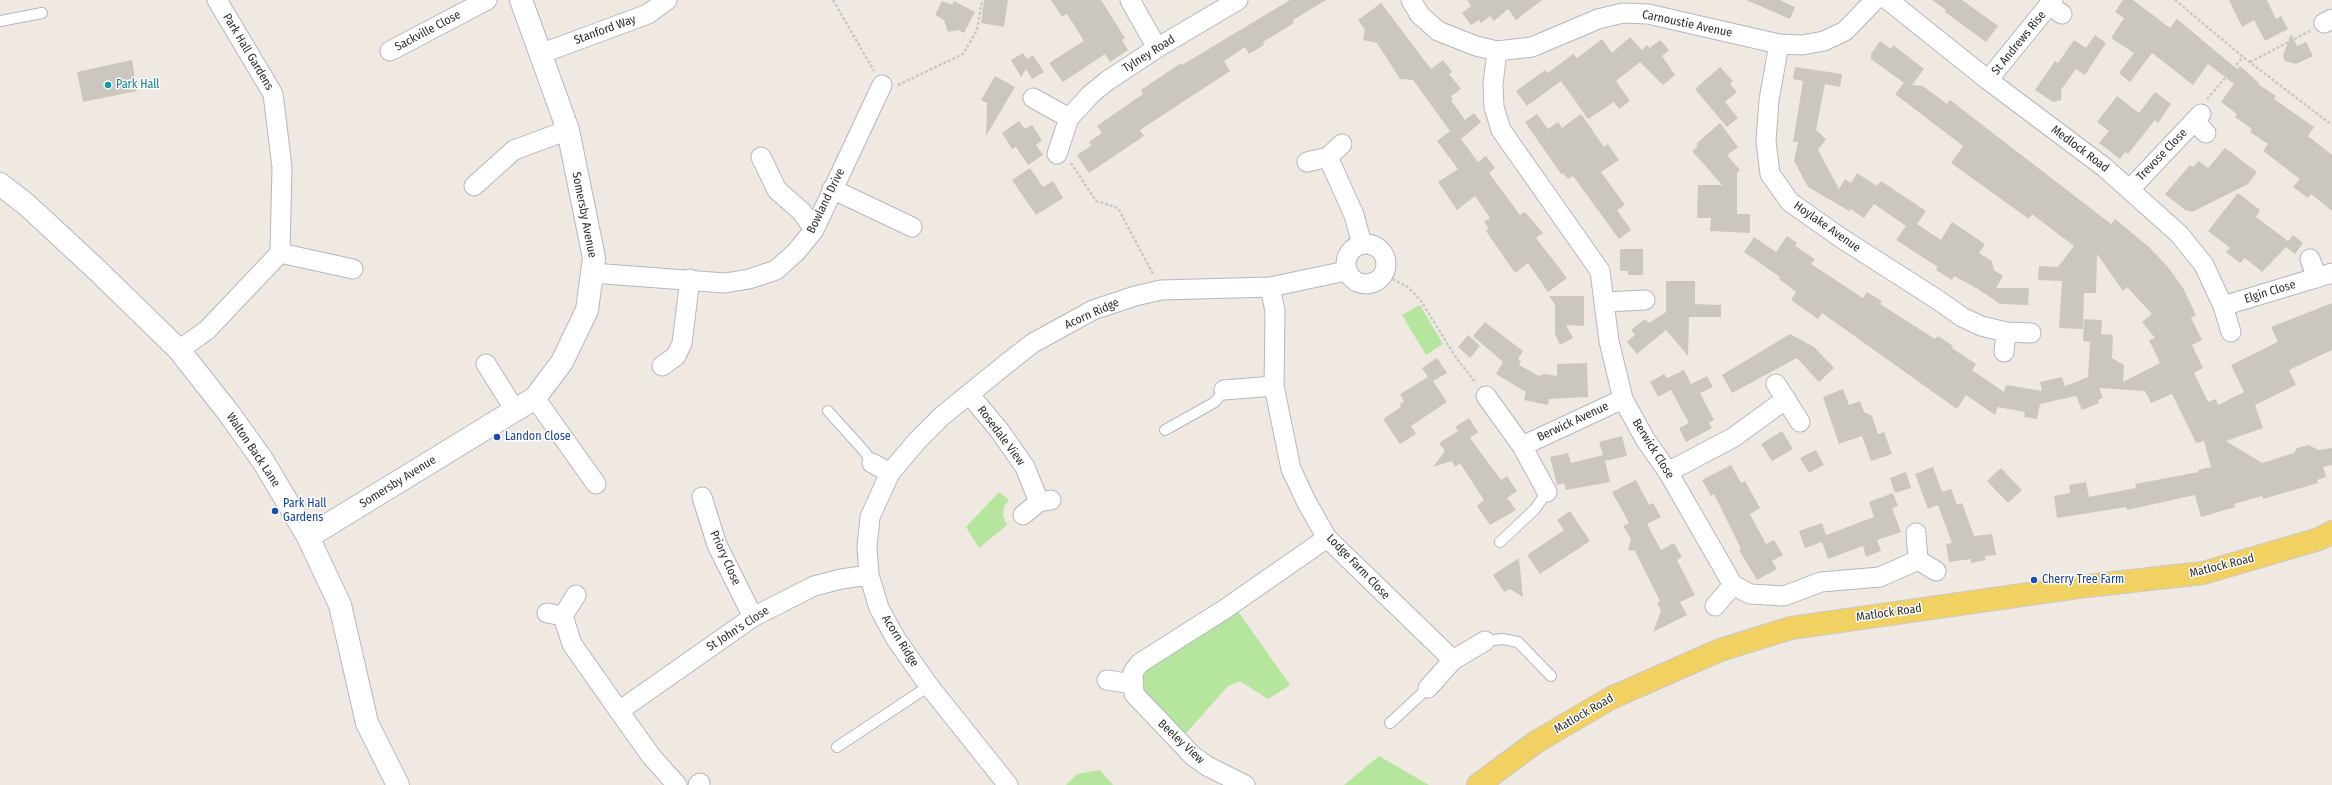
<!DOCTYPE html>
<html>
<head>
<meta charset="utf-8">
<style>
  body { margin:0 }
  canvas { display:block; background:#efe9e1 }
</style>
</head>
<body>
<canvas width="2332" height="785"></canvas>
<script>
const ctx = document.querySelector('canvas').getContext('2d');
ctx.lineJoin = 'round';
function fill(path, color) {
  ctx.fillStyle = color;
  ctx.fill(path, 'evenodd');
}
function shape(rows) {
  const path = new Path2D();
  for (const r of rows) {
    if (r.length === 3) {
      path.moveTo(r[0] + r[2], r[1]);
      path.arc(r[0], r[1], r[2], 0, 2 * Math.PI);
      continue;
    }
    path.moveTo(r[0], r[1]);
    for (let i = 2; i < r.length; i += 2) path.lineTo(r[i], r[i + 1]);
  }
  return path;
}
function trace(path, color, width, dash) {
  ctx.strokeStyle = color;
  ctx.lineWidth = width;
  ctx.lineCap = dash ? 'butt' : 'round';
  ctx.setLineDash(dash || []);
  ctx.stroke(path);
}
function drawText(font, color, halo, rows, align = 'center') {
  ctx.font = font + ' "Fira Sans Condensed",sans-serif';
  ctx.lineWidth = 3;
  ctx.setLineDash([]);
  ctx.textBaseline = 'middle';
  ctx.strokeStyle = halo;
  ctx.fillStyle = color;
  for (const [text, x, y, turn = 0] of rows) {
    ctx.save();
    ctx.translate(x, y);
    ctx.rotate((+turn || 0) * Math.PI / 180);
    ctx.textAlign = isNaN(turn) ? turn : align;
    if (halo) ctx.strokeText(text, 0, 0);
    ctx.fillText(text, 0, 0);
    ctx.restore();
  }
}
const green = shape([
  [1420,305,1443,344,1426,355,1402,315],
  [999,492,1009,500,1004,507,1003,516,1007,525,979,548,966,527],
  [1235,607,1290,685,1268,699,1240,681,1228,686,1181,739,1158,713,1137,682,1147,665],
  [1379,756,1429,785,1344,785],
  [1100,770,1113,785,1066,785,1077,774]
]);
const building = shape([
  [984,0,1008,0,1004,27,981,23],
  [1051,0,1101,0,1125,38,1122,40,1128,50,1110,62,1105,54,1063,82,1049,63,1084,41,1067,14,1062,17],
  [1290,0,1326,0,1293,20,1294,23,1263,42,1264,45,1249,54,1245,47,1224,61,1230,71,1140,130,1144,136,1089,173,1077,155,1091,146,1089,142,1102,133,1097,126,1143,94,1141,90,1181,63,1182,65],
  [1467,0,1542,0,1516,20,1508,9,1494,21,1490,16,1481,23,1479,20,1471,25,1462,13,1471,6],
  [1746,0,1780,0,1795,7,1790,19],
  [1932,0,1962,0,1998,26,1986,42,1945,12,1946,10],
  [2123,0,2133,0,2170,28,2177,19,2237,69,2240,66,2259,83,2258,84,2276,96,2274,99,2314,127,2308,136,2332,155,2332,211,2311,194,2308,198,2293,187,2300,179,2263,151,2268,144,2250,132,2252,129,2235,117,2237,114,2221,102,2234,84,2208,64,2193,85,2152,53,2130,82,2119,73,2134,53,2111,38,2124,18,2115,12],
  [2229,0,2267,0,2276,19,2281,16,2288,29,2265,41,2254,20,2242,27],
  [942,1,952,5,954,1,975,12,964,33,958,30,948,32,944,20,935,15],
  [1381,3,1431,69,1443,60,1452,72,1449,74,1461,89,1451,96,1453,99,1451,100,1465,120,1474,113,1481,122,1461,139,1478,162,1486,156,1495,168,1489,173,1520,215,1525,212,1543,233,1536,238,1567,278,1548,292,1528,263,1515,273,1486,231,1489,229,1484,222,1490,218,1475,196,1457,210,1438,182,1458,169,1437,141,1450,131,1413,80,1400,79,1377,43,1363,40,1365,30,1358,20],
  [2291,34,2297,46,2306,42,2313,56,2296,64,2285,61,2283,56],
  [2095,35,2106,43,2085,75,2076,69,2061,90,2061,100,2053,102,2035,90,2055,61,2058,63,2074,40,2086,48],
  [1630,37,1642,50,1647,45,1650,48,1660,40,1669,50,1662,56,1675,75,1663,85,1640,62,1616,81,1630,101,1619,109,1614,102,1588,119,1561,81,1527,106,1516,91,1545,70,1548,73,1573,54,1577,58,1602,39,1612,53],
  [1880,41,1891,49,1893,45,1924,69,1912,85,1923,86,1947,104,1950,100,2111,224,2115,219,2149,247,2168,267,2183,288,2196,315,2191,318,2202,340,2192,345,2203,368,2194,373,2208,402,2216,399,2218,405,2244,392,2231,365,2278,342,2271,327,2332,303,2332,350,2289,370,2296,385,2255,405,2263,428,2226,441,2262,463,2294,453,2297,448,2308,445,2319,450,2332,448,2332,465,2323,467,2326,477,2317,480,2318,483,2263,499,2262,496,2234,504,2235,507,2201,517,2195,495,2127,510,2126,507,2057,518,2054,496,2070,493,2069,485,2086,482,2089,497,2136,488,2135,484,2199,472,2198,470,2211,467,2204,441,2196,443,2172,394,2151,403,2145,391,2099,388,2103,398,2098,400,2099,403,2082,410,2076,396,2040,404,2037,419,2024,417,2025,412,1998,407,1995,415,1966,395,1957,409,1822,313,1818,319,1791,300,1796,292,1779,279,1780,277,1744,252,1754,237,1776,252,1787,236,1797,243,1795,246,1815,259,1811,264,1863,298,1867,292,1882,301,1880,304,1935,339,1938,336,1953,346,1952,348,1976,364,1972,370,2004,392,2006,385,2042,391,2040,382,2062,377,2065,386,2088,377,2090,342,2083,341,2084,319,2102,320,2101,334,2113,335,2112,358,2124,365,2123,382,2160,363,2149,340,2155,338,2142,322,2152,314,2127,287,2123,291,2097,254,2096,293,2084,293,2083,329,2059,328,2062,281,2038,280,2039,266,2058,267,2074,246,2032,214,2029,219,1951,163,1963,146,1895,94,1904,83,1871,59,1871,54],
  [1023,53,1027,59,1033,55,1044,72,1032,79,1026,69,1021,77,1011,60],
  [132,60,137,91,83,102,77,72],
  [1720,67,1733,81,1730,84,1737,92,1725,102,1738,118,1727,127,1695,89],
  [1795,67,1842,74,1840,87,1825,84,1816,130,1826,139,1818,150,1839,189,1845,179,1851,183,1857,173,1877,186,1881,181,1926,211,1917,224,1941,240,1952,222,1985,244,1979,253,1992,261,1994,270,2003,276,1996,288,2029,288,2028,305,2000,304,1978,289,1954,276,1952,280,1936,270,1938,267,1896,240,1906,226,1874,204,1864,218,1849,208,1851,212,1808,187,1794,161,1798,142,1793,142,1803,81,1793,79],
  [995,76,1015,87,986,136,987,103,981,100],
  [2155,92,2171,104,2158,123,2155,120,2128,154,2125,152,2120,159,2099,143,2109,131,2097,122,2117,96,2139,113],
  [1537,114,1548,129,1558,122,1562,128,1581,114,1604,147,1608,144,1619,160,1601,172,1625,205,1617,210,1631,230,1619,239,1573,176,1568,179,1563,173,1561,174,1525,122],
  [1019,121,1025,129,1032,125,1042,140,1036,145,1043,155,1028,165,1016,147,1012,149,1002,133],
  [1720,123,1738,147,1727,155,1740,170,1737,173,1737,214,1750,214,1750,233,1710,231,1711,218,1697,218,1698,185,1722,185,1692,151,1698,146,1696,144],
  [2225,148,2257,172,2248,184,2192,212,2185,210,2165,194,2190,165,2193,167,2199,161,2208,168],
  [1030,168,1043,187,1053,181,1063,198,1036,215,1012,180],
  [2238,193,2260,210,2256,217,2288,241,2293,235,2303,243,2295,254,2286,247,2262,272,2245,258,2240,263,2226,252,2230,248,2208,231],
  [1620,249,1643,249,1643,275,1628,275,1628,271,1620,271],
  [1666,281,1695,281,1695,304,1721,305,1721,317,1689,317,1688,356,1666,330,1637,354,1627,342,1635,335,1631,330,1645,319,1649,323,1666,312],
  [1549,296,1584,296,1584,326,1566,325,1573,338,1560,345,1555,334,1555,305],
  [1485,322,1523,351,1518,359,1521,361,1519,365,1539,376,1544,374,1557,376,1557,364,1587,363,1588,397,1549,399,1548,405,1524,400,1526,392,1496,374,1503,362,1473,336],
  [1790,334,1814,347,1834,368,1819,382,1797,358,1732,393,1722,375],
  [1468,335,1480,346,1470,358,1458,347],
  [1437,358,1447,373,1433,381,1447,402,1411,426,1416,434,1400,444,1383,419,1401,407,1400,404,1404,401,1400,394,1428,377,1422,368],
  [1684,370,1691,384,1707,376,1713,387,1700,393,1714,420,1709,423,1712,428,1686,442,1679,428,1689,423,1671,390,1658,397,1650,382,1664,374,1667,378],
  [1843,389,1849,405,1860,401,1864,412,1872,416,1878,434,1884,432,1892,454,1871,461,1862,436,1839,444,1823,397],
  [1469,418,1478,432,1470,438,1501,480,1507,476,1517,491,1507,498,1516,510,1490,525,1477,506,1484,500,1460,463,1455,467,1452,461,1433,467,1445,451,1439,443,1458,431,1455,427],
  [1782,431,1793,449,1772,461,1761,444],
  [1622,436,1627,456,1605,461,1610,482,1566,490,1564,483,1557,485,1550,457,1568,453,1571,463,1603,455,1599,442],
  [1816,450,1824,465,1809,473,1800,458],
  [1731,465,1741,483,1745,481,1760,508,1750,514,1766,544,1774,540,1783,555,1772,561,1777,569,1757,580,1739,550,1741,549,1714,494,1711,496,1702,480],
  [1933,467,1942,492,1951,489,1957,505,1962,503,1974,536,1992,534,1996,555,1985,556,1986,560,1971,563,1971,559,1949,562,1946,544,1952,543,1938,505,1928,509,1915,474],
  [2001,468,2022,490,2008,503,1987,481],
  [1906,472,1911,488,1895,493,1890,478],
  [1636,480,1649,505,1653,503,1661,517,1647,524,1661,550,1674,543,1682,557,1677,560,1695,595,1680,602,1687,615,1653,632,1661,611,1657,603,1660,601,1635,551,1628,550,1631,539,1623,526,1629,523,1612,492],
  [1893,493,1898,506,1892,508,1901,532,1877,540,1881,551,1866,557,1863,546,1828,559,1822,542,1805,548,1799,531,1822,523,1826,535,1874,517,1869,502],
  [1570,511,1590,541,1540,574,1527,555,1564,530,1557,520],
  [1519,558,1523,597,1510,589,1504,592,1493,575]
]);
const path = shape([
  [833,0,874,71],
  [2175,0,2243,57,2332,125],
  [2250,62,2310,31],
  [898,85,963,54,977,30,982,0],
  [2207,99,2243,57],
  [1071,163,1096,201,1118,208,1153,274],
  [1384,274,1409,288,1421,301,1457,359,1476,383]
]);
const lane = shape([
  [0,21,42,13],
  [828,411,865,452,872,463],
  [1165,430,1215,402,1224,390],
  [1500,542,1535,509,1547,492],
  [1485,641,1503,639,1518,642,1551,676],
  [1390,723,1428,688],
  [837,747,929,686]
]);
const street = shape([
  [1130,0,1157,48],
  [1411,0,1420,15,1438,31,1476,46,1497,51,1532,47,1598,19,1623,13,1648,14,1779,44,1802,45,1824,41,1845,31,1875,0],
  [1888,0,1988,80,2104,167,2179,234,2204,265,2223,306,2231,332],
  [2049,5,2062,14],
  [2324,23,2332,19],
  [1779,44,1769,100,1766,141,1770,174,1790,202,1841,238,1938,300,1962,317,1981,326,2006,332,2031,333],
  [390,51,487,0],
  [1497,51,1493,84,1494,107,1501,130,1600,271,1609,341,1623,399,1645,439,1668,472,1733,585,1750,594,1784,596,1821,582,1880,577,1918,560,1916,533],
  [540,54,648,14,667,0],
  [1988,80,2053,0],
  [1033,98,1069,118],
  [2194,121,2206,133],
  [1057,154,1069,118,1091,94,1107,81,1157,48,1238,0],
  [761,157,777,190,802,212,814,230],
  [1328,157,1354,215,1362,244],
  [1307,162,1328,157,1342,144],
  [474,186,514,150,568,130],
  [832,189,912,227],
  [2130,189,2201,114],
  [1366,264,20],
  [280,253,353,269],
  [2310,259,2317,278],
  [592,273,725,283,749,279,776,270,796,252,814,230,882,85],
  [1270,287,1275,311,1274,386,1291,469,1307,503,1327,538,1453,660],
  [1605,302,1645,300],
  [2223,306,2332,273],
  [179,350,207,330,280,253,282,167,273,94,217,0],
  [2004,352,2006,332],
  [486,364,515,410],
  [662,366,676,356,682,343,690,279],
  [1776,384,1800,422],
  [1224,390,1274,386],
  [969,394,999,430,1025,467,1039,502],
  [1486,396,1522,446,1547,492],
  [535,398,596,484],
  [1522,446,1623,399],
  [872,463,890,473],
  [1668,472,1734,437,1786,399],
  [702,497,717,545,753,617],
  [1023,515,1039,502,1051,500],
  [1918,560,1936,571],
  [1715,606,1733,585],
  [547,613,563,616,572,644,619,711],
  [563,616,576,595],
  [1107,680,1132,684],
  [1428,688,1453,660,1485,641],
  [677,785,651,756,619,711,753,617,814,586,841,579,869,575],
  [698,785,700,783],
  [1008,785,929,686,896,639,879,608,869,575,867,547,870,517,890,473,917,441,942,416,1011,360,1033,343,1093,310,1135,296,1161,290,1270,287,1346,271],
  [1245,785,1207,766,1193,756,1134,694,1133,672,1140,663,1225,609,1327,538]
]);
const secondary = shape([
  [0,184,27,205,98,271,179,350,228,412,263,461,308,537,340,605,367,723,398,785],
  [308,537,535,398,562,362,587,310,594,258,568,130,521,0]
]);
const primary = shape([
  [1478,785,1536,742,1611,698,1720,650,1791,628,2078,587,2203,573,2319,539,2332,532]
]);
const markers = [
  [108,85,4,"#0f9aa8"],
  [497,437,4,"#1a4fb4"],
  [275,511,4,"#1a4fb4"],
  [2034,580,4,"#1a4fb4"]
];
const streetNames = [
  ["Carnoustie Avenue",1687,24,12],
  ["Stanford Way",605,30,-20],
  ["Sackville Close",428,31,-28],
  ["St Andrews Rise",2019,43,-51],
  ["Park Hall Gardens",248,52,59],
  ["Tylney Road",1149,54,-32],
  ["Medlock Road",2080,149,37],
  ["Trevose Close",2162,155,-46],
  ["Bowland Drive",826,201,-64],
  ["Somersby Avenue",584,215,79],
  ["Hoylake Avenue",1827,227,35],
  ["Elgin Close",2270,292,-17],
  ["Acorn Ridge",1092,314,-24],
  ["Berwick Avenue",1573,422,-25],
  ["Rosedale View",1001,436,53],
  ["Berwick Close",1653,449,58],
  ["Walton Back Lane",253,450,56],
  ["Somersby Avenue",398,482,-32],
  ["Priory Close",725,558,66],
  ["Matlock Road",2222,566,-14],
  ["Lodge Farm Close",1358,567,46],
  ["Matlock Road",1889,613,-8],
  ["St John's Close",738,629,-33],
  ["Acorn Ridge",900,641,58],
  ["Matlock Road",1584,714,-30],
  ["Beeley View",1181,742,43]
];
const cultureNames = [
  ["Park Hall",116,85]
];
const transitNames = [
  ["Landon Close",505,437],
  ["Park Hall",283,504],
  ["Gardens",283,518],
  ["Cherry Tree Farm",2042,580]
];
fill(green, '#b6e59e');
fill(building, '#cbc7bf');
trace(lane, '#b4b7c1', 12);
trace(street, '#b4b7c1', 21);
trace(secondary, '#b4b7c1', 24);
trace(primary, '#c9c9c9', 24);
trace(path, '#c9c9c9', 2.5, [3, 2]);
trace(lane, '#fff', 10);
trace(street, '#fff', 19);
trace(secondary, '#fff', 22);
trace(primary, '#f2d163', 22);
for (const [x, y, r, color] of markers) {
  const dot = new Path2D();
  dot.arc(x, y, r, 0, 2 * Math.PI);
  ctx.fillStyle = color;
  ctx.fill(dot);
  trace(dot, '#fff', 1.5);
}
drawText('12px', '#2e2e2e', '#fff', streetNames);
drawText('12px', '#0d838f', '#fff', cultureNames, 'left');
drawText('12px', '#164399', '#fff', transitNames, 'left');
</script>
</body>
</html>
